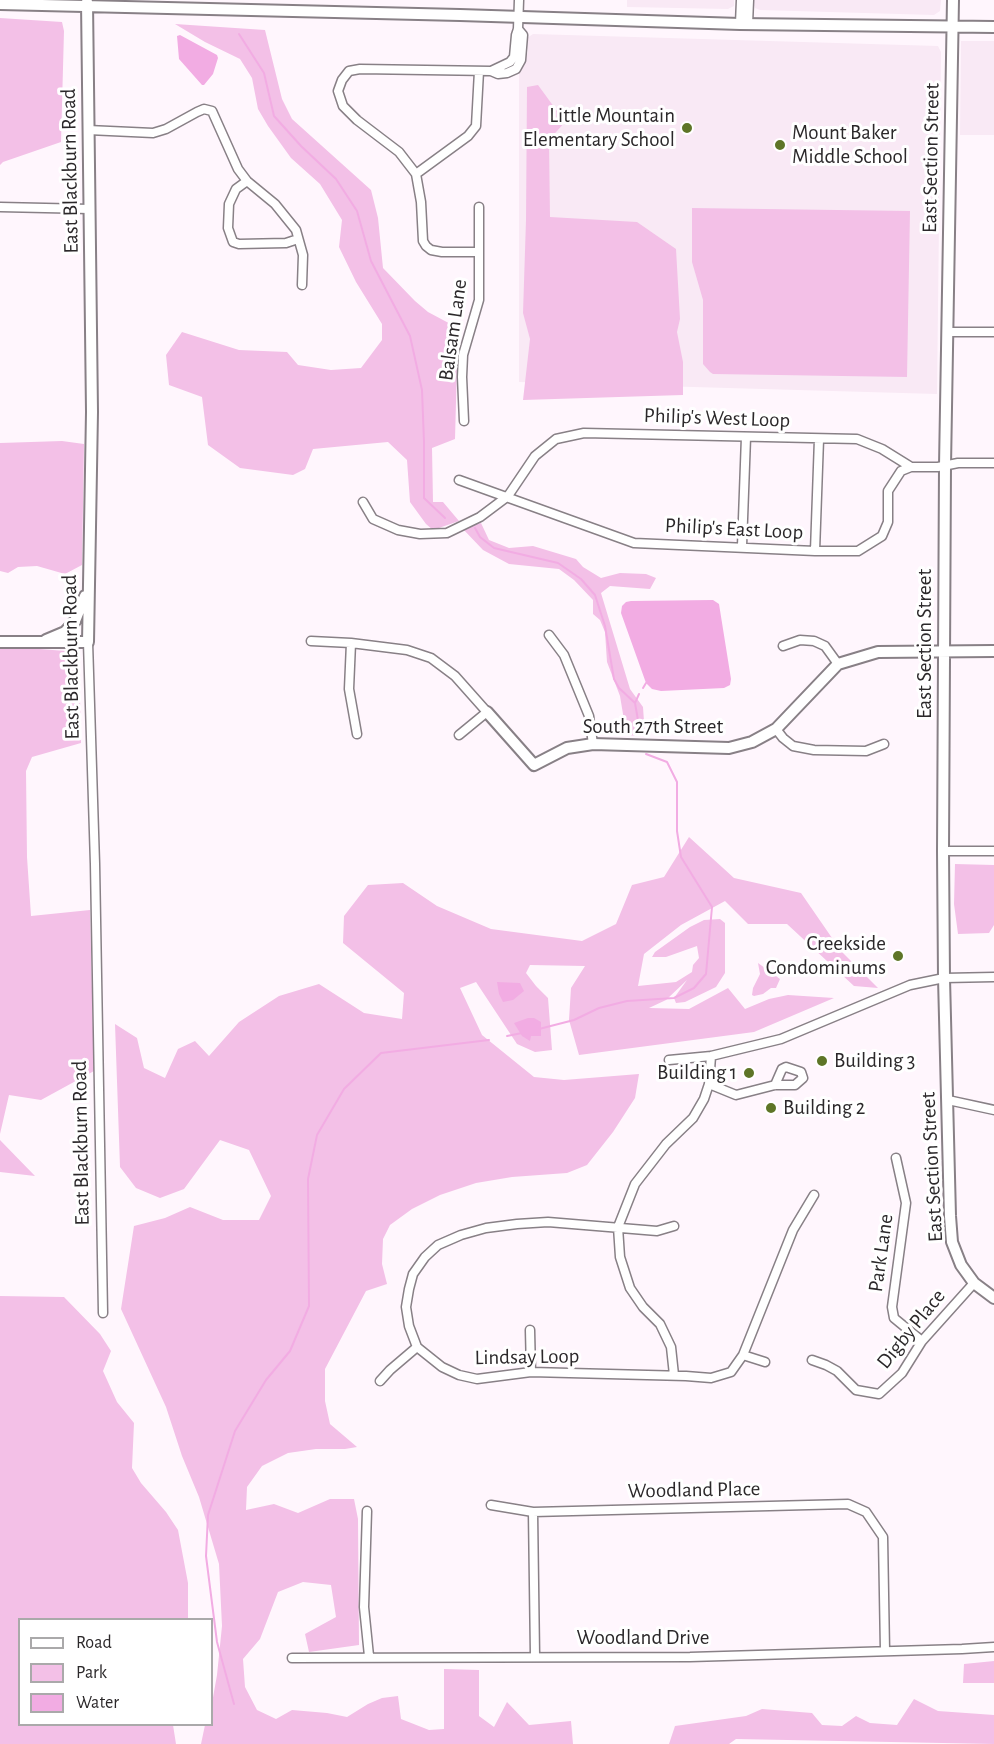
<!DOCTYPE html>
<html>
<head>
<meta charset="utf-8">
<style>
  body { margin:0 }
  #map { position:relative; width:994px; height:1744px; overflow:hidden; background:#fff6fd; font-family:"Alegreya Sans",sans-serif }
  canvas { display:block }
  .legend { position:absolute; left:18px; top:1618px; width:195px; height:108px; box-sizing:border-box; background:#fff; border:2px solid #aaa9aa; margin:0; padding:8px 10px; list-style:none; font-size:18px; color:#2b282a }
  .legend li { display:flex; align-items:center; gap:12px; height:30px }
  .legend b { width:30px; border:2px solid #aaa9aa }
</style>
</head>
<body>
<div id="map">
<canvas width="994" height="1744"></canvas>
<ul class="legend">
<li><b style="height:8px;background:#fff"></b>Road</li>
<li><b style="height:16px;background:#f3c0e7"></b>Park</li>
<li><b style="height:16px;background:#f2ace3"></b>Water</li>
</ul>
</div>
<script>
const ctx = document.querySelector('canvas').getContext('2d');
ctx.lineJoin = 'round';
function fill(path, color) {
  ctx.fillStyle = color;
  ctx.fill(path, 'evenodd');
}
function shape(rows) {
  const path = new Path2D();
  for (const r of rows) {
    path.moveTo(r[0], r[1]);
    for (let i = 2; i < r.length; i += 2) path.lineTo(r[i], r[i + 1]);
  }
  return path;
}
function trace(path, color, width, dash) {
  ctx.strokeStyle = color;
  ctx.lineWidth = width;
  ctx.lineCap = dash ? 'butt' : 'round';
  ctx.setLineDash(dash || []);
  ctx.stroke(path);
}
function drawText(font, color, halo, rows, align = 'center') {
  ctx.font = font + ' "Alegreya Sans",sans-serif';
  ctx.lineWidth = 6;
  ctx.setLineDash([]);
  ctx.textBaseline = 'middle';
  ctx.strokeStyle = halo;
  ctx.fillStyle = color;
  for (const [text, x, y, turn = 0] of rows) {
    ctx.save();
    ctx.translate(x, y);
    ctx.rotate((+turn || 0) * Math.PI / 180);
    ctx.textAlign = isNaN(turn) ? turn : align;
    if (halo) ctx.strokeText(text, 0, 0);
    ctx.fillText(text, 0, 0);
    ctx.restore();
  }
}
const built = shape([
  [627,0,734,0,734,6,728,9,627,7],
  [752,0,941,0,940,11,934,15,760,10,755,8],
  [533,34,938,46,941,52,937,394,519,382,519,70,528,52,527,38],
  [961,41,994,41,994,135,960,135]
]);
const green = shape([
  [0,18,62,22,64,31,61,142,3,162,0,165],
  [175,24,265,30,282,99,292,119,371,190,378,218,383,268,415,301,428,312,458,328,455,439,432,448,433,502,443,502,459,521,433,530,426,524,410,502,407,460,388,442,313,449,305,469,293,475,240,468,208,445,202,397,169,385,166,355,182,332,239,350,287,352,298,365,331,370,361,368,382,340,382,324,356,282,339,247,342,220,320,184,291,158,268,126,258,109,252,78,240,59,205,42],
  [538,85,565,122,549,140,550,217,637,222,676,249,680,319,677,332,683,362,683,395,523,400,530,339,523,313,526,220,527,87],
  [692,208,910,211,907,377,713,374,710,372,703,364,703,300,692,262],
  [62,441,84,444,82,565,65,574,37,566,18,567,8,573,0,571,0,443],
  [481,523,489,540,509,548,533,546,576,559,583,567,601,578,620,573,646,574,656,578,650,589,610,586,601,593,630,689,643,707,645,736,620,735,624,720,620,696,607,662,605,632,600,620,593,614,593,600,574,580,559,569,509,564,483,550,462,528],
  [0,646,79,652,81,743,32,757,26,771,27,857,31,916,90,910,94,1071,41,1100,9,1095,0,1134],
  [689,837,734,878,801,893,841,951,878,988,854,986,787,924,748,924,725,901,681,925,644,954,638,986,676,982,692,972,693,965,699,958,697,946,666,957,652,957,655,952,690,927,704,920,720,919,725,923,725,973,716,987,685,1002,676,1003,674,998,687,980,666,1000,649,1008,689,1009,728,988,745,1009,769,999,788,995,834,998,754,1032,579,1055,569,1020,571,988,585,966,530,965,526,973,536,986,548,998,552,1050,535,1052,517,1044,476,982,460,988,482,1035,534,1077,564,1080,639,1074,635,1098,613,1132,587,1165,567,1173,512,1177,476,1183,440,1195,412,1209,390,1225,383,1239,382,1264,387,1284,366,1291,325,1369,325,1401,330,1424,357,1447,345,1449,316,1449,288,1453,262,1466,247,1487,246,1510,274,1504,298,1513,330,1499,354,1499,358,1519,359,1645,309,1652,305,1634,336,1617,331,1585,303,1582,278,1592,260,1639,243,1659,245,1687,257,1710,276,1719,292,1710,327,1713,347,1717,368,1704,382,1698,398,1696,401,1719,429,1730,444,1729,444,1669,479,1670,479,1716,494,1727,507,1702,529,1725,571,1721,573,1744,201,1744,205,1725,212,1724,212,1703,217,1675,222,1626,219,1564,199,1497,182,1456,166,1407,121,1309,134,1226,165,1218,190,1207,223,1220,259,1220,271,1196,249,1150,220,1140,184,1189,160,1198,136,1188,120,1167,115,1024,137,1038,144,1068,165,1078,178,1049,195,1041,209,1056,239,1022,279,996,319,984,364,1013,402,1019,404,993,343,943,344,916,368,885,403,883,437,906,491,929,582,941,616,924,632,885,664,877],
  [955,864,994,865,994,925,989,933,958,934,954,904],
  [758,963,780,979,776,988,771,988,763,994,754,996,752,995,753,988,760,974],
  [0,1140,35,1176,0,1172],
  [0,1296,64,1297,100,1334,111,1351,103,1371,117,1402,134,1423,132,1468,141,1483,166,1512,178,1530,188,1583,188,1619,20,1620,20,1724,173,1725,176,1744,0,1744],
  [994,1661,994,1683,963,1683,964,1664],
  [914,1699,938,1711,994,1715,994,1744,736,1739,729,1744,669,1744,675,1726,746,1716,762,1709,812,1713,822,1725,842,1726,856,1716,870,1723,897,1725]
]);
const water = shape([
  [180,35,217,55,218,58,213,74,204,85,202,85,179,59,177,36],
  [713,600,719,604,731,679,730,685,724,688,661,691,652,689,646,683,621,613,622,606,626,602,631,601],
  [497,982,520,983,524,991,513,1000,503,1002,499,994],
  [528,1018,534,1018,541,1022,541,1036,531,1036,530,1041,522,1036,514,1023]
]);
const stream = shape([
  [239,34,264,73,274,116,301,146,336,179,357,211,371,261,410,336,422,390,424,442,424,498,445,518],
  [475,528,480,537,494,548,558,563,581,579,595,595,605,626,614,679,619,688,635,703,640,732],
  [643,688,646,683],
  [635,703,639,694],
  [539,1029,574,1020,599,1008,627,1001,674,998,694,988,706,974,712,907,681,857,677,831,677,782,667,762,646,754],
  [507,1036,522,1033],
  [234,1704,217,1642,206,1556,208,1515,235,1431,266,1380,290,1351,309,1306,308,1179,317,1135,344,1089,381,1053,489,1040]
]);
const minor = shape([
  [740,24,741,0],
  [748,24,749,0],
  [491,71,510,62,514,57,516,35,518,29,519,0],
  [88,130,153,133,166,129,197,112,204,109,212,111,238,169,247,181,275,204,296,230,303,255,302,285],
  [416,174,468,136,476,126,479,71],
  [247,181,236,189,229,204,228,228,233,242,239,244,286,243,298,239],
  [0,207,90,209],
  [479,252,442,252,431,250,426,246,423,241,421,202,416,174,399,152,357,120,343,106,338,91,342,80,349,71,360,69,491,71,498,74,507,73,516,69,521,60,523,35,518,29],
  [947,332,994,332],
  [464,421,462,377,463,355,479,300,479,207],
  [459,480,634,543,815,551,858,551,882,536,888,522,888,491,901,471,911,467],
  [363,502,373,519,398,530,420,534,447,533,480,517,508,496,535,456,556,439,584,433,857,439,882,449,911,467,938,467,958,463,994,463],
  [742,546,746,437],
  [815,551,819,439],
  [549,635,564,655,589,716,593,744],
  [311,641,351,643,407,650,431,658,455,676,487,712,459,735],
  [88,642,95,864,103,1313],
  [351,643,349,689,357,734],
  [783,646,800,640,814,641,825,646,838,664],
  [776,729,783,738,793,746,814,750,866,751,884,744],
  [943,851,994,851],
  [669,1060,711,1056,781,1039,910,985,944,978,994,977],
  [709,1084,736,1095,775,1085,795,1085,803,1078,801,1072,786,1067,782,1069,775,1085],
  [948,1100,994,1110],
  [896,1158,906,1203,892,1307,894,1318,922,1341],
  [674,1226,657,1231,548,1222,517,1224,486,1228,461,1235,438,1245,425,1257,413,1274,409,1289,406,1307,409,1326,417,1347,442,1367,459,1375,477,1379,531,1372,686,1376,711,1378,731,1372,743,1355,793,1230,814,1195],
  [530,1330,531,1372],
  [743,1355,765,1362],
  [812,1360,826,1365,837,1371,856,1390,879,1394,902,1373,922,1341,974,1283],
  [674,1375,671,1347,660,1324,643,1307,630,1288,620,1257,618,1227,635,1184,666,1144,693,1118,704,1099,709,1084,711,1056],
  [380,1381,390,1370,417,1347],
  [491,1505,533,1512,848,1504,866,1512,883,1537,885,1651],
  [367,1511,364,1607,369,1656],
  [533,1512,535,1656],
  [292,1658,690,1657,962,1649,994,1647]
]);
const tertiary = shape([
  [953,0,945,466,943,851,944,978,950,1216,952,1242,961,1265,974,1283,994,1298],
  [0,4,460,15,740,24,994,27],
  [46,640,65,632,75,621,85,596],
  [0,642,88,642,92,412,87,2],
  [487,712,534,765,567,748,593,744,729,748,752,742,776,729,838,664,878,652,994,651]
]);
const markers = [
  [687,128,6,"#5e7527"],
  [780,145,6,"#5e7527"],
  [898,956,6,"#5e7527"],
  [822,1061,6,"#5e7527"],
  [749,1073,6,"#5e7527"],
  [771,1108,6,"#5e7527"]
];
const poiNames = [
  ["Little Mountain",675,116],
  ["Elementary School",675,140],
  ["Mount Baker",792,133,"left"],
  ["Middle School",792,157,"left"],
  ["Creekside",886,944],
  ["Condominums",886,968],
  ["Building 3",834,1061,"left"],
  ["Building 1",737,1073],
  ["Building 2",783,1108,"left"]
];
const streetNames = [
  ["East Section Street",931,158,-89],
  ["East Blackburn Road",70,171,-91],
  ["Balsam Lane",453,330,-82],
  ["Philip's West Loop",717,418,2],
  ["Philip's East Loop",734,529,3],
  ["East Section Street",925,644,-90],
  ["East Blackburn Road",71,657,-91],
  ["South 27th Street",653,727],
  ["East Blackburn Road",81,1143,-91],
  ["East Section Street",932,1167,-93],
  ["Park Lane",881,1253,-82],
  ["Digby Place",911,1329,-51],
  ["Lindsay Loop",527,1357,-1],
  ["Woodland Place",694,1490,-1],
  ["Woodland Drive",643,1638]
];
fill(built, '#f9e9f5');
fill(green, '#f3c0e7');
fill(water, '#f2ace3');
trace(stream, '#f2ace3', 2);
trace(minor, '#888086', 11);
trace(tertiary, '#888086', 14);
trace(minor, '#fff', 8);
trace(tertiary, '#fff', 10);
for (const [x, y, r, color] of markers) {
  const dot = new Path2D();
  dot.arc(x, y, r, 0, 2 * Math.PI);
  ctx.fillStyle = color;
  ctx.fill(dot);
  trace(dot, '#fff', 2);
}
drawText('21px', '#2b282a', '#fff', poiNames, 'right');
drawText('21px', '#2b282a', '#fff', streetNames);
</script>
</body>
</html>
